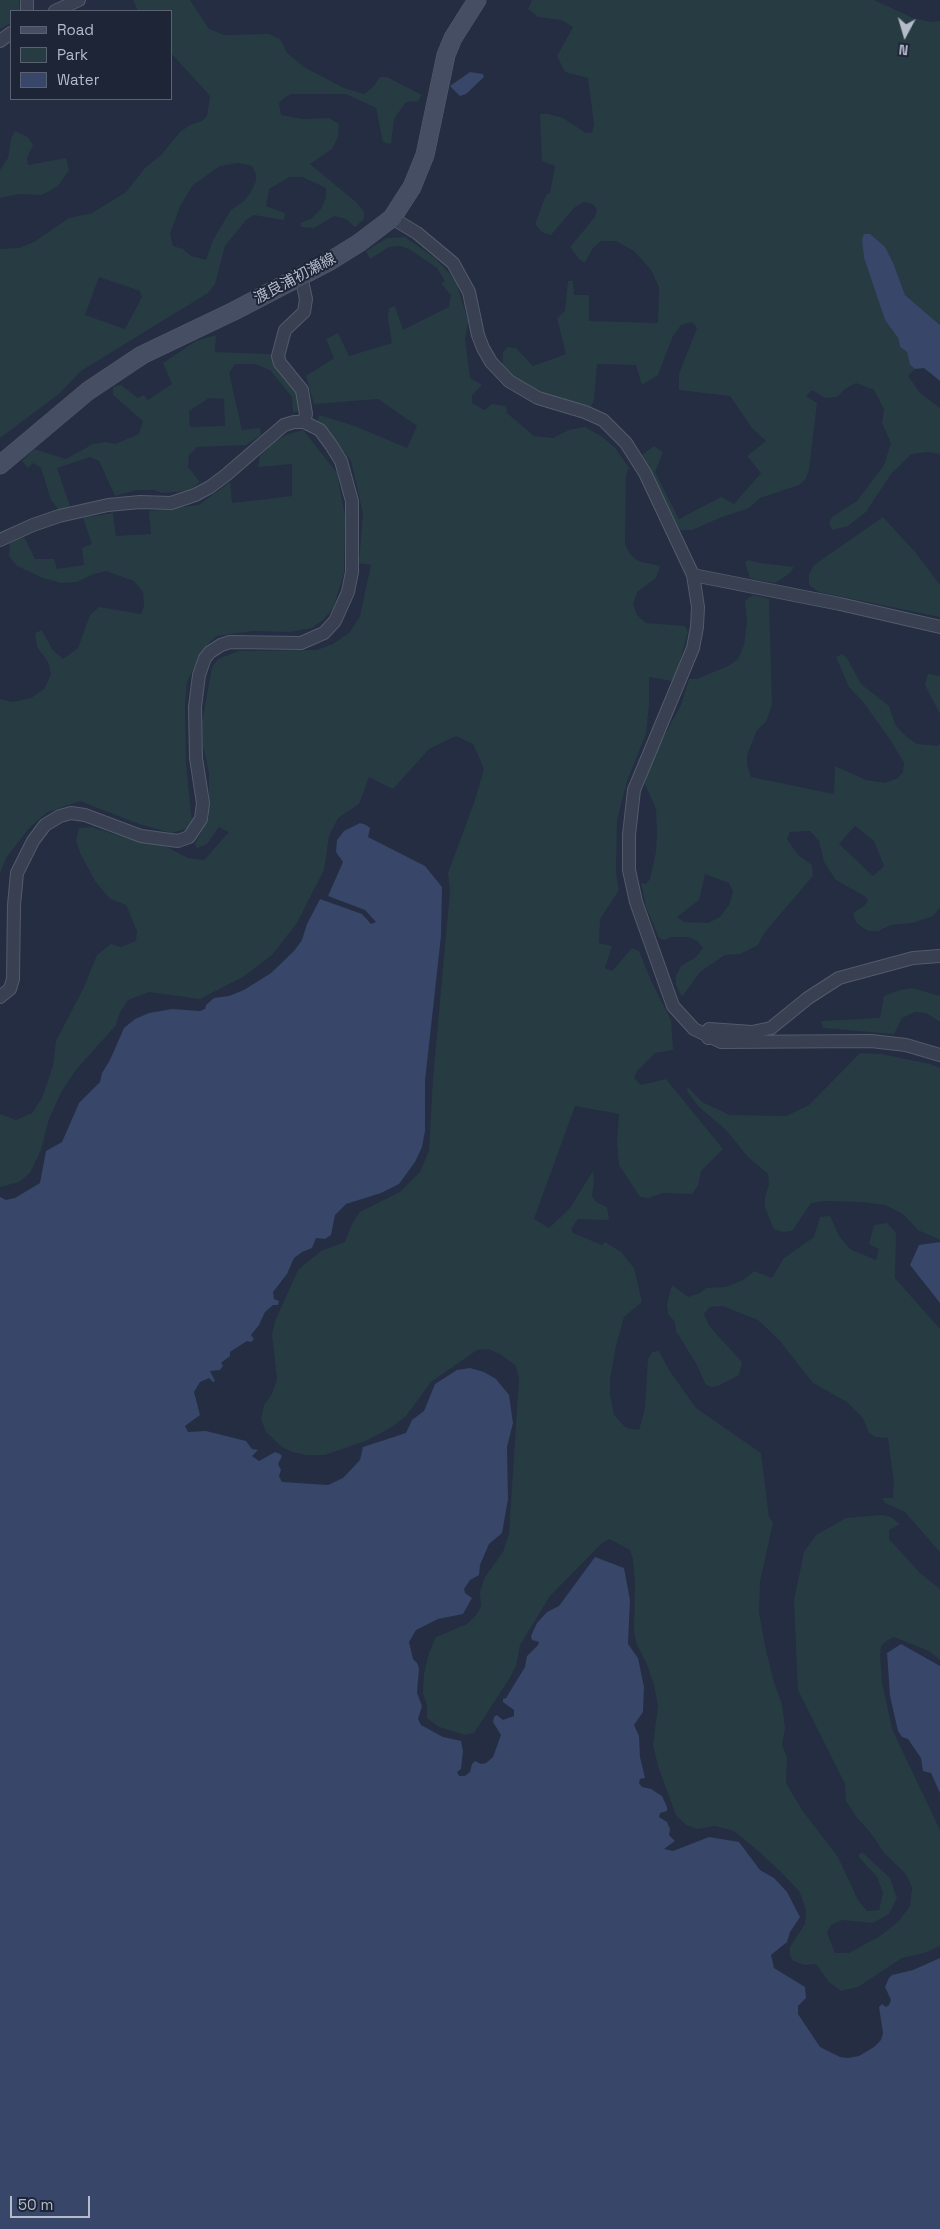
<!DOCTYPE html>
<html>
<head>
<meta charset="utf-8">
<style>
  body { margin:0 }
  #map { position:relative; width:940px; height:2229px; overflow:hidden; background:#242d41; font-family:"Space Grotesk",sans-serif }
  canvas { display:block }
  .legend { position:absolute; left:10px; top:10px; width:162px; height:90px; box-sizing:border-box; background:#1d2536; border:1px solid #5a6172; margin:0; padding:6px 9px; list-style:none; font-size:15px; color:#b5bbcb }
  .legend li { display:flex; align-items:center; gap:10px; height:25px }
  .legend b { width:25px; border:1px solid #5a6172 }
  .north { position:absolute; left:880px; top:10px; width:50px; height:50px; -webkit-text-stroke:4px #1d2536; paint-order:stroke; rotate:186deg; font-size:14px; font-weight:700; line-height:20px; text-align:center; color:#b5bbcb }
  .north::after { content:''; display:block; margin:auto; width:18px; height:22px; background:#b5bbcb; clip-path:polygon(50% 0,100% 100%,50% 72%,0 100%) }
  .scale { position:absolute; left:10px; top:2196px; width:80px; height:22px; box-sizing:border-box; border:2px solid #b5bbcb; border-top:0; padding-left:6px; font-size:15px; line-height:18px; white-space:nowrap; color:#b5bbcb; -webkit-text-stroke:4px #1d2536; paint-order:stroke }
</style>
</head>
<body>
<div id="map">
<canvas width="940" height="2229"></canvas>
<ul class="legend">
<li><b style="height:6px;background:#464e64"></b>Road</li>
<li><b style="height:14px;background:#263c42"></b>Park</li>
<li><b style="height:14px;background:#374669"></b>Water</li>
</ul>
<div class="north">N</div>
<div class="scale">50 m</div>
</div>
<script>
const ctx = document.querySelector('canvas').getContext('2d');
ctx.lineJoin = 'round';
function fill(path, color) {
  ctx.fillStyle = color;
  ctx.fill(path, 'evenodd');
}
function shape(rows) {
  const path = new Path2D();
  for (const r of rows) {
    path.moveTo(r[0], r[1]);
    for (let i = 2; i < r.length; i += 2) path.lineTo(r[i], r[i + 1]);
  }
  return path;
}
function trace(path, color, width, dash) {
  ctx.strokeStyle = color;
  ctx.lineWidth = width;
  ctx.lineCap = dash ? 'butt' : 'round';
  ctx.setLineDash(dash || []);
  ctx.stroke(path);
}
function drawText(font, color, halo, rows, align = 'center') {
  ctx.font = font + ' "Space Grotesk","Noto Sans JP",sans-serif';
  ctx.lineWidth = 4;
  ctx.setLineDash([]);
  ctx.textBaseline = 'middle';
  ctx.strokeStyle = halo;
  ctx.fillStyle = color;
  for (const [text, x, y, turn = 0] of rows) {
    ctx.save();
    ctx.translate(x, y);
    ctx.rotate((+turn || 0) * Math.PI / 180);
    ctx.textAlign = isNaN(turn) ? turn : align;
    if (halo) ctx.strokeText(text, 0, 0);
    ctx.fillText(text, 0, 0);
    ctx.restore();
  }
}
const green = shape([
  [0,0,19,0,20,11,11,11,11,23,0,29],
  [133,0,190,0,209,29,224,35,269,34,280,39,287,53,304,67,344,88,364,94,373,87,380,77,387,77,422,95,418,101,406,102,394,119,391,144,383,142,376,108,346,94,291,94,284,98,279,103,281,115,303,119,329,118,339,124,338,137,332,149,310,164,356,202,364,212,364,219,355,227,346,219,334,216,314,228,301,227,300,223,311,219,321,209,326,197,326,188,302,177,290,177,269,189,266,206,285,213,284,220,254,215,246,220,225,246,215,284,208,293,81,371,59,394,0,438,0,249,19,248,34,242,69,218,92,213,126,192,145,168,161,155,180,132,190,125,202,121,207,116,210,96,171,53,171,11,138,11],
  [238,163,252,166,256,174,256,181,251,192,244,201,231,210,213,240,206,260,191,256,183,249,173,246,170,234,180,206,193,185,220,166],
  [99,277,140,291,142,297,125,329,85,315],
  [532,0,874,0,913,18,931,22,940,21,940,325,905,295,894,265,862,240,864,258,885,320,898,338,900,347,907,352,910,365,915,369,908,376,920,393,940,408,940,456,939,454,928,452,911,454,891,474,866,512,848,526,832,530,829,523,832,517,857,501,884,465,891,443,882,423,884,409,874,390,856,383,845,389,837,397,825,398,812,390,806,396,817,403,809,470,805,480,799,485,760,498,749,508,722,517,692,530,680,530,642,455,654,446,663,452,655,472,679,519,721,497,734,504,761,473,747,456,766,441,752,428,730,396,679,390,679,374,697,328,692,322,681,325,673,336,658,375,642,385,636,365,597,364,594,400,591,407,553,397,529,387,512,375,503,364,503,352,508,347,516,348,533,366,566,354,557,318,565,311,568,281,573,281,574,295,589,295,589,321,658,323,659,287,651,270,634,251,616,241,601,241,592,249,585,263,579,259,570,247,595,217,597,210,593,204,584,202,574,208,551,235,542,232,535,224,546,195,550,193,555,166,542,161,540,114,548,114,563,118,586,133,592,133,594,124,588,78,565,72,557,56,573,27,561,20,538,17,528,9],
  [15,131,28,137,33,145,27,158,28,165,66,158,69,170,58,186,42,195,19,194,0,198,0,170,8,158,11,139],
  [405,237,436,259,450,274,457,285,468,321,465,339,470,378,482,385,472,395,472,403,484,410,492,404,506,406,507,413,534,436,553,438,569,430,585,427,601,436,615,448,629,468,626,475,625,544,630,554,638,561,660,566,656,578,637,592,633,604,637,615,646,623,685,626,688,632,676,675,672,681,649,677,649,705,646,734,627,781,617,820,616,873,619,890,600,919,599,943,612,946,605,968,612,971,632,948,639,951,652,983,671,1020,673,1050,655,1053,637,1071,634,1078,641,1085,666,1079,723,1149,701,1171,698,1186,692,1194,663,1193,648,1198,640,1197,619,1165,617,1143,619,1114,575,1106,534,1219,549,1228,570,1208,593,1171,594,1181,592,1196,596,1202,607,1207,609,1220,578,1219,571,1229,573,1233,602,1245,605,1242,621,1252,634,1268,642,1302,624,1317,616,1346,610,1379,610,1394,614,1415,626,1428,639,1430,645,1408,648,1359,652,1352,659,1351,669,1370,696,1408,761,1453,769,1517,773,1523,760,1581,759,1612,765,1646,774,1682,782,1704,785,1728,782,1745,787,1757,786,1783,802,1810,838,1857,858,1900,867,1911,879,1910,883,1893,877,1877,858,1856,862,1852,890,1878,897,1898,889,1914,873,1923,842,1920,831,1925,827,1933,835,1953,849,1953,880,1936,899,1921,910,1906,912,1888,906,1874,885,1854,870,1832,858,1819,846,1801,845,1784,798,1690,794,1600,804,1552,816,1535,846,1518,882,1515,891,1517,900,1524,889,1530,889,1539,920,1573,940,1589,940,1660,929,1651,894,1637,886,1641,881,1646,880,1656,882,1682,892,1729,940,1830,940,1946,924,1953,902,1958,858,1987,841,1991,829,1982,816,1964,805,1965,793,1961,790,1955,790,1947,805,1924,806,1909,799,1891,781,1872,757,1850,734,1831,715,1826,697,1829,686,1825,676,1815,658,1766,653,1745,658,1706,654,1685,646,1662,637,1645,634,1632,635,1581,633,1560,630,1550,609,1539,601,1544,550,1596,520,1645,516,1666,509,1679,474,1733,465,1735,439,1727,427,1718,427,1705,423,1693,424,1674,429,1653,436,1637,467,1624,477,1614,481,1606,480,1592,485,1577,503,1552,509,1534,519,1379,516,1366,500,1354,488,1349,477,1350,431,1382,406,1416,392,1427,368,1440,325,1455,306,1455,292,1452,282,1447,266,1432,261,1419,264,1405,272,1394,277,1379,272,1335,275,1321,298,1270,321,1251,345,1242,352,1224,360,1212,400,1192,420,1172,429,1151,433,1079,450,891,448,873,475,800,484,769,473,744,456,736,429,749,393,789,369,777,359,804,338,818,329,836,324,870,297,923,272,955,243,977,200,999,149,992,128,1000,120,1012,116,1025,75,1071,62,1091,49,1119,41,1150,30,1173,19,1182,0,1187,0,1114,16,1120,32,1113,42,1098,53,1066,56,1041,83,989,97,955,111,944,121,947,136,941,137,931,126,905,110,899,95,881,80,853,76,840,79,828,91,827,127,838,167,847,188,858,204,860,229,832,219,827,207,844,197,848,195,844,209,817,209,773,203,745,202,723,212,667,218,659,239,651,317,650,333,644,350,632,360,616,371,565,359,563,363,514,356,482,351,461,334,438,317,423,319,415,355,426,407,448,417,426,378,399,314,404,306,376,334,358,326,339,338,333,349,356,392,343,388,319,389,308,395,306,403,330,449,307,451,295,441,283,445,281,437,268,409,249,400,246,389,247,370,259,366,251,387,238],
  [216,335,215,352,270,354,276,367,298,393,304,409,293,413,292,397,270,370,255,364,235,364,229,373,242,430,260,428,261,435,246,445,197,447,189,455,188,467,200,482,188,491,162,493,154,490,136,490,115,496,99,461,90,457,57,468,70,506,59,510,51,500,41,468,33,463,28,468,22,461,34,449,66,459,93,444,106,442,115,444,139,434,143,421,113,395,113,387,121,385,138,398,144,395,148,400,172,384,163,363,196,341],
  [209,398,224,399,225,426,190,427,189,411],
  [303,430,337,473,345,516,344,573,333,608,323,620,312,628,289,632,253,631,217,636,208,644,198,659,187,682,185,704,186,764,192,822,185,829,171,833,139,824,80,801,46,813,29,828,6,858,0,873,0,699,13,702,31,698,44,689,51,674,48,662,37,647,35,633,42,630,52,649,63,659,78,648,90,615,99,607,141,614,144,606,143,592,134,581,106,571,91,575,77,582,61,583,43,578,17,566,9,556,10,543,24,537,35,559,54,559,57,569,84,565,82,548,92,544,83,518,113,513,116,536,151,534,149,511,199,505,230,482,232,503,292,496,292,464,258,467,260,456,275,441,289,434],
  [883,517,916,553,940,585,940,617,819,592,809,585,809,574,814,565],
  [749,560,760,563,794,567,790,573,775,583,758,580,750,578,745,562],
  [753,595,769,599,772,704,766,722,757,730,747,755,747,765,751,777,834,794,835,766,866,780,885,783,898,778,903,772,904,763,891,741,864,703,849,687,836,657,842,654,847,658,861,684,889,706,896,726,907,737,917,744,938,746,940,744,940,908,933,916,912,923,891,925,878,931,869,931,863,928,856,922,853,913,864,906,868,901,866,897,836,880,824,862,819,841,810,831,790,832,787,839,798,855,812,865,813,876,765,932,758,945,740,954,725,955,700,972,682,997,676,985,676,976,681,966,696,957,703,948,697,941,688,937,672,937,664,940,659,938,646,907,641,883,646,884,650,879,656,852,657,831,656,809,645,784,650,762,681,705,689,679,697,679,728,666,738,659,744,645,747,622,745,601],
  [855,826,874,841,884,866,873,876,839,844],
  [705,874,729,883,733,892,729,905,720,917,708,923,684,922,677,917,699,900],
  [928,674,940,676,940,714,928,691,925,684],
  [912,988,940,996,940,1022,926,1013,915,1012,902,1018,894,1034,823,1028,821,1021,880,1018,884,996,900,990],
  [860,1053,882,1054,930,1064,940,1068,940,1240,918,1230,903,1214,885,1205,861,1202,825,1201,811,1203,792,1231,783,1232,774,1229,765,1208,765,1197,769,1185,768,1174,748,1157,726,1130,698,1106,687,1091,688,1087,702,1102,730,1115,786,1116,809,1105],
  [830,1216,839,1236,850,1249,876,1260,879,1249,869,1244,874,1225,887,1223,896,1233,895,1278,940,1329,940,1552,905,1512,885,1503,882,1498,893,1498,894,1483,888,1438,875,1437,869,1433,863,1418,847,1402,813,1383,779,1340,758,1320,723,1306,710,1307,704,1314,710,1327,742,1362,739,1375,718,1386,712,1387,706,1385,697,1365,676,1331,675,1322,668,1314,667,1304,672,1285,688,1297,700,1293,706,1288,726,1287,745,1279,754,1271,772,1278,784,1258,814,1237,820,1217]
]);
const water = shape([
  [470,72,483,74,484,77,466,94,460,96,450,86],
  [864,234,870,234,885,247,894,265,905,295,940,325,940,381,924,368,915,369,910,365,907,352,900,347,898,338,885,320,864,258,862,240],
  [360,823,366,825,370,828,368,837,425,866,442,887,441,936,425,1081,425,1131,422,1147,415,1162,399,1184,381,1193,346,1204,335,1215,331,1235,325,1239,316,1238,312,1248,302,1252,294,1258,287,1274,273,1292,274,1299,279,1301,278,1305,273,1305,265,1312,259,1325,251,1335,254,1339,251,1342,247,1341,230,1352,230,1356,221,1363,223,1366,220,1370,210,1371,215,1381,213,1382,209,1378,200,1382,194,1392,200,1415,185,1426,188,1432,206,1431,246,1441,252,1449,258,1450,252,1456,259,1461,275,1452,280,1454,282,1456,278,1464,281,1470,279,1476,282,1482,328,1485,343,1478,360,1460,363,1447,406,1433,412,1420,424,1411,435,1384,457,1370,470,1368,484,1372,496,1379,509,1395,513,1423,507,1447,508,1499,502,1533,489,1544,480,1565,479,1575,470,1580,464,1589,465,1593,472,1598,463,1614,438,1619,416,1630,409,1642,413,1659,417,1663,419,1668,417,1693,422,1706,418,1719,421,1725,443,1737,461,1741,463,1751,461,1769,457,1772,459,1776,465,1776,470,1772,472,1764,475,1761,481,1764,486,1763,493,1757,501,1735,493,1722,494,1717,497,1715,503,1720,514,1716,514,1710,503,1702,503,1699,506,1698,525,1667,527,1656,538,1645,539,1642,532,1640,531,1636,537,1623,547,1612,559,1606,595,1557,624,1568,630,1600,628,1644,638,1658,644,1687,643,1712,634,1725,639,1736,640,1757,645,1778,640,1779,639,1783,642,1787,651,1789,662,1796,667,1807,667,1811,660,1813,659,1817,667,1822,670,1829,669,1835,675,1841,664,1849,673,1851,709,1837,739,1842,760,1870,774,1878,787,1892,800,1917,790,1932,787,1942,771,1955,774,1968,805,1987,806,1998,798,2006,798,2014,820,2047,840,2057,848,2058,859,2056,874,2047,881,2040,883,2033,879,2007,882,2004,886,2007,889,2005,891,2000,885,1987,889,1978,892,1975,913,1970,940,1958,940,2229,0,2229,0,1197,6,1200,15,1198,40,1183,46,1151,62,1142,79,1103,100,1082,102,1073,110,1060,124,1028,135,1019,149,1013,172,1009,200,1011,205,1009,206,1005,214,998,229,996,244,990,271,973,294,951,302,940,307,924,320,899,362,914,371,924,376,922,365,910,328,896,343,862,336,852,337,840,344,831],
  [940,1242,940,1303,910,1265,919,1245],
  [901,1644,940,1666,940,1793,931,1773,923,1771,921,1758,908,1739,902,1737,898,1731,890,1696,887,1653]
]);
const minor = shape([
  [27,0,27,11],
  [55,11,79,0],
  [0,41,11,33],
  [392,218,417,233,453,263,469,292,478,335,483,348,491,362,509,381,538,398,585,412,603,420,626,443,645,473,693,575,698,607,697,627,693,648,634,790,629,835,629,870,636,902,673,1006,694,1029,721,1042,871,1041,906,1045,940,1055],
  [301,276,306,299,304,312,285,330,278,356,280,363,302,390,306,414,304,422],
  [0,540,33,525,59,516,108,505,140,502,171,503,195,495,210,487,226,475,284,425,294,422,304,422,320,430,331,445,341,461,352,501,352,572,348,592,335,621,324,633,301,643,230,642,221,645,210,652,205,658,199,675,195,707,196,758,203,803,201,819,189,837,178,841,141,836,85,815,71,813,60,816,45,825,33,841,17,873,14,905,13,979,10,989,0,997],
  [693,575,840,604,940,627],
  [708,1038,709,1029,752,1032,771,1028,808,998,839,978,913,958,940,956]
]);
const secondary = shape([
  [0,465,88,391,142,355,234,311,330,261,359,243,392,218,412,187,425,155,446,55,453,38,477,0]
]);
const streetNames = [
  ["渡良浦初瀬線",295,279,-28]
];
fill(green, '#263c42');
fill(water, '#374669');
trace(minor, '#535b6b', 14);
trace(secondary, '#535b6b', 19);
trace(minor, '#394051', 12);
trace(secondary, '#464e64', 18);
drawText('15px', '#b5bbcb', '#1d2536', streetNames);
</script>
</body>
</html>
